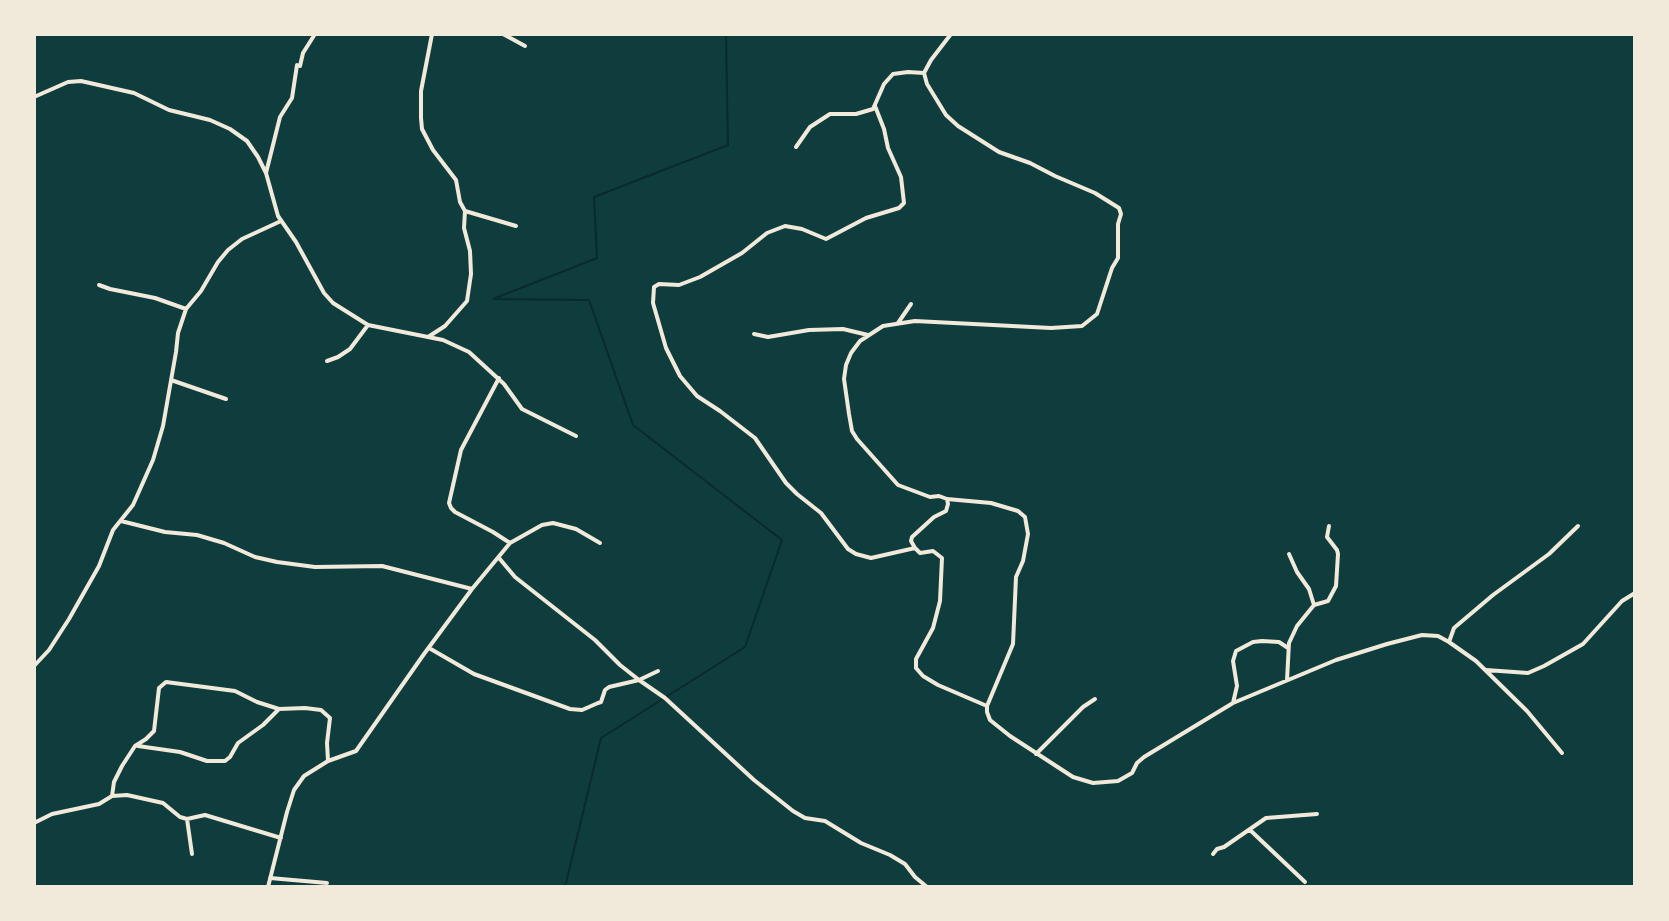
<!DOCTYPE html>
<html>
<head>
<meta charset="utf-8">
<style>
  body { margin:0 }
  #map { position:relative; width:1669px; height:921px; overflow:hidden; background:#0f3d3e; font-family:"Golos Text",sans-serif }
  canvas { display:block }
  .frame { position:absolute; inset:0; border:36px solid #f1e9da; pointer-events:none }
</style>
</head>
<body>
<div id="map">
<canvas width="1669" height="921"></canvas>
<div class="frame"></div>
</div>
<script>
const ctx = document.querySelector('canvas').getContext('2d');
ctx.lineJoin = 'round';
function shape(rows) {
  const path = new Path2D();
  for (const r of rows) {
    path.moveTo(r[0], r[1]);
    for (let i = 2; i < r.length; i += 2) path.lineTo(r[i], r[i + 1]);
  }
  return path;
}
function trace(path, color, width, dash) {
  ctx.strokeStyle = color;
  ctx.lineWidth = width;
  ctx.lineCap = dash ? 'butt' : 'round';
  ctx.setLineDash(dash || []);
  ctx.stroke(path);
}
const stream = shape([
  [565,887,601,738,745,647,782,540,633,425,589,300,493,299,597,258,594,197,728,145,726,34]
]);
const minor = shape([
  [503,34,525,46],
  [951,34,931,60,924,73,927,84,946,115,958,126,999,152,1030,163,1055,176,1095,193,1119,208,1121,214,1118,224,1118,258,1112,268,1097,314,1082,326,1051,328,915,321,883,326,860,341,851,353,846,365,844,379,849,414,852,431,857,439,898,485,930,497,939,496,947,499,948,504,946,511,934,517,912,537,911,541,915,548,920,553,933,551,942,558,940,601,933,628,916,659,916,668,923,676,938,685,987,706],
  [300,66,303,53,315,34],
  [34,97,68,82,81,81,134,93,169,110,210,120,230,129,247,141,258,157,266,173,278,216,296,242,324,293,333,303,368,325,443,340,469,352,504,384,522,409,576,436],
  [875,106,884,129,888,148,901,177,904,203,899,208,866,218,826,239,802,229,785,226,767,233,742,253,700,277,679,285,659,284,654,287,653,303,666,348,680,376,697,396,720,411,755,438,786,483,797,494,821,513,848,549,856,554,871,558,915,548],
  [796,147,810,127,830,114,856,114,873,109,884,84,893,74,908,72,924,73],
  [266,173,280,117,292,98,297,65],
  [465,211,516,226],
  [99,285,110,289,155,298,186,309],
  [898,323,911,304],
  [754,334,768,337,809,330,843,329,868,335],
  [428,337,445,326,467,301,471,274,470,251,464,228,465,211,460,202,456,180,433,150,422,129,421,118,421,91,432,34],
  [327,361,338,357,350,349,368,325],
  [499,378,461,450,449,503,451,508,455,512,493,532,510,543],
  [171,380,226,399],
  [947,499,991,503,1018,511,1025,517,1028,534,1023,561,1016,577,1013,644,987,706,987,712,990,720,1010,736,1073,777,1093,783,1118,781,1132,773,1137,763,1144,757,1233,703,1336,660,1387,644,1422,635,1438,636,1449,642,1476,661,1527,711,1562,753],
  [121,521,165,532,197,535,224,543,255,557,277,562,315,567,382,566,472,589],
  [499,558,515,577,595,640,620,665,639,680,658,671],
  [1314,605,1328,601,1336,586,1338,554,1337,550,1327,537,1329,526],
  [1449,642,1454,628,1493,595,1549,554,1578,526],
  [429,648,474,674,570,709,582,710,598,703,601,702,605,690,609,687,639,680,665,698,754,780,793,811,805,818,825,821,861,843,890,855,905,864,915,877,927,887],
  [34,666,49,650,69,619,99,566,113,530,133,505,153,460,163,426,176,352,178,333,186,309,201,291,218,262,228,250,242,239,281,221],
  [1486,670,1528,673,1544,666,1583,644,1622,601,1635,593],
  [1287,680,1289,643,1297,626,1314,605,1309,589,1297,572,1289,554],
  [1233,703,1237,686,1233,661,1236,651,1253,642,1262,641,1279,642,1288,648],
  [138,746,180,752,207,761,225,761,230,757,238,743,263,725,278,710],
  [1036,754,1083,707,1095,699],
  [112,796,114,782,122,766,135,746,146,739,154,731,159,688,166,682,235,691,257,702,279,709,305,708,321,710,330,718,327,743,328,761],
  [187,819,192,854],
  [34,823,52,814,99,804,112,796,127,795,163,803,180,817,187,819,205,815,281,838],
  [1250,830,1305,882],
  [1213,854,1217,849,1224,847,1266,818,1317,814],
  [270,878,327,883],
  [268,887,287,812,294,790,304,776,328,761,356,751,424,654,472,589,510,543,542,525,553,523,576,529,600,543]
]);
trace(stream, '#0a2a2b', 2);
trace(minor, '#f1e9da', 4);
</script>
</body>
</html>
